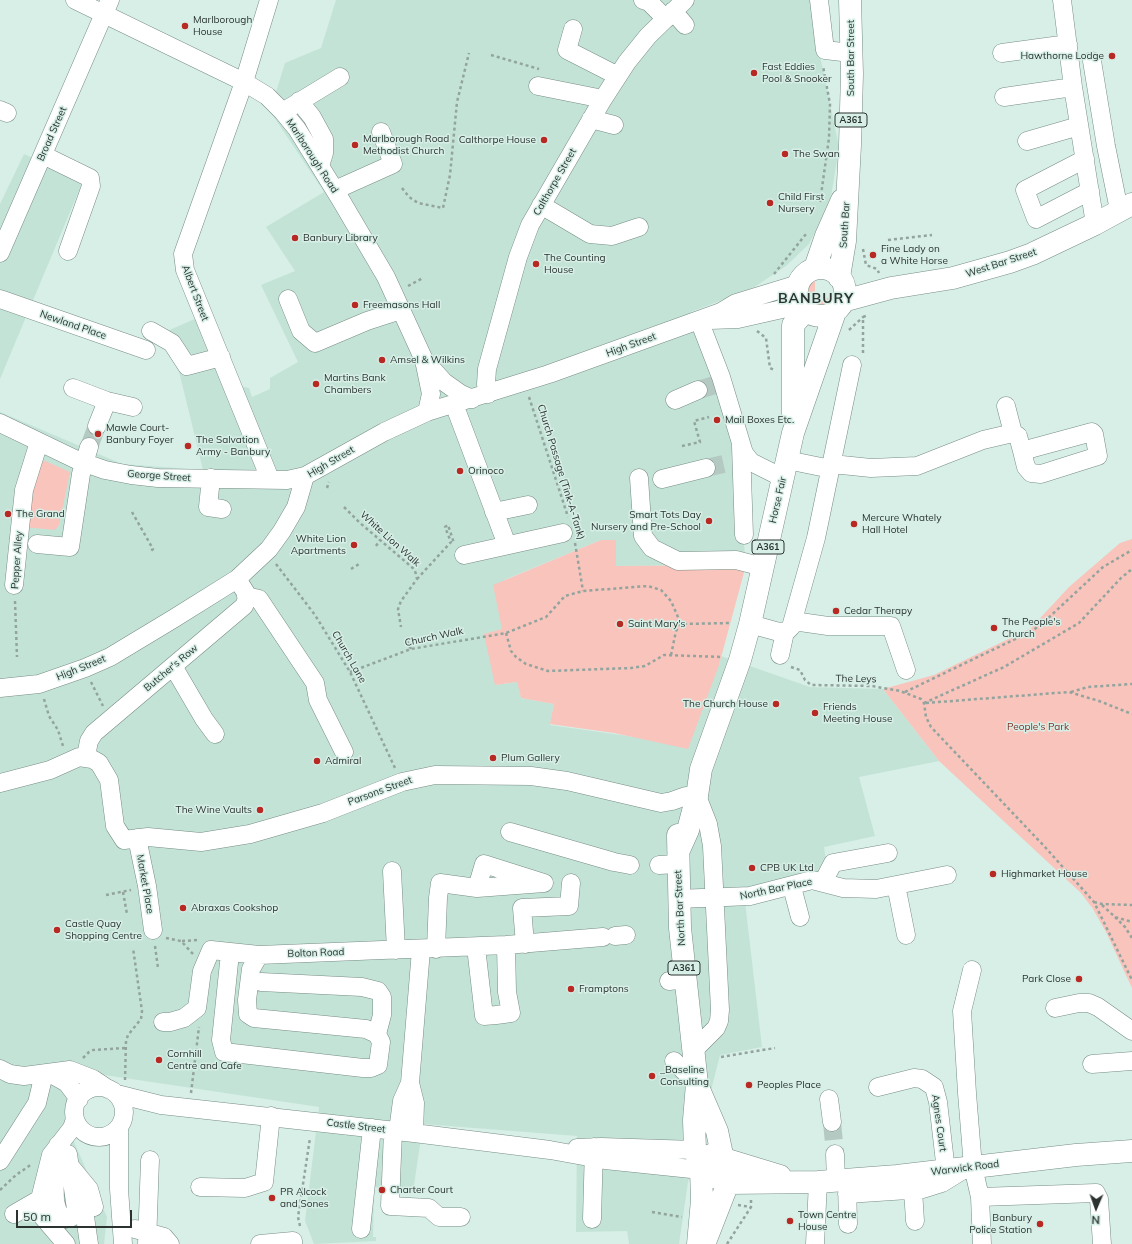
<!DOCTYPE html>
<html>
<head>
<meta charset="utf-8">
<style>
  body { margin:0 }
  #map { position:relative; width:1132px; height:1244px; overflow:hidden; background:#d7efe6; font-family:Mulish,sans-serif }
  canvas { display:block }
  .north { position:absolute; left:1076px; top:1188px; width:40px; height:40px; -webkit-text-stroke:3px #d7efe6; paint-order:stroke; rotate:182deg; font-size:11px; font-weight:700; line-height:16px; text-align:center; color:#2a3330 }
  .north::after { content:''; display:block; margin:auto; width:14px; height:18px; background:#2a3330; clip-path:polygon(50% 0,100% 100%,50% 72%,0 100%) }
  .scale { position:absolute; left:16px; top:1210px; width:116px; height:18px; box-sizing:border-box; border:2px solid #2a3330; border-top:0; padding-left:5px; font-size:12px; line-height:14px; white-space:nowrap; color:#2a3330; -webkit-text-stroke:3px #d7efe6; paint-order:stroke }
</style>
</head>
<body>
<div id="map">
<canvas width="1132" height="1244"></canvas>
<div class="north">N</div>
<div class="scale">50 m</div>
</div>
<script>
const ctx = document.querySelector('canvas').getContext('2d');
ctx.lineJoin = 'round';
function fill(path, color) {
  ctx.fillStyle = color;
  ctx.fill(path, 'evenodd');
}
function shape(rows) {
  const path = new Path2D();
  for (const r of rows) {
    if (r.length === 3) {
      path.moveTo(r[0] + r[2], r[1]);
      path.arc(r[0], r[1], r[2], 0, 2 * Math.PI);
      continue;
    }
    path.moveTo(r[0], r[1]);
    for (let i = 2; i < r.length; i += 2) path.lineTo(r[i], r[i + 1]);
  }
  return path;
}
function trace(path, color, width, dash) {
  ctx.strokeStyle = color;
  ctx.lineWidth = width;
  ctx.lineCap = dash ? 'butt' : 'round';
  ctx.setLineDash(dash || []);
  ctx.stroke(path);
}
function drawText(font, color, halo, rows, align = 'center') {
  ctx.font = font + ' Mulish,sans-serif';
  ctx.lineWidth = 3;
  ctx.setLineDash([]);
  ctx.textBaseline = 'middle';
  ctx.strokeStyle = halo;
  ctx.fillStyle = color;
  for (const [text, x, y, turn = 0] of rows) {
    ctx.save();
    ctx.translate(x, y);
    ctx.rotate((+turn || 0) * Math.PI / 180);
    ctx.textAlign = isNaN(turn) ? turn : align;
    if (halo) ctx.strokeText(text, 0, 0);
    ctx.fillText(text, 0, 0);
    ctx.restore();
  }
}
const built = shape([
  [336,0,812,0,815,32,839,147,830,203,809,244,786,266,753,288,691,312,721,385,735,455,746,565,616,566,601,540,504,580,502,629,495,685,517,682,521,698,554,704,550,725,642,738,719,665,721,656,810,687,883,689,939,761,859,777,875,836,824,847,827,868,745,902,762,1047,720,1055,688,1182,679,1244,629,1244,627,1231,576,1232,577,1136,423,1124,413,1192,374,1187,373,1237,376,1237,376,1241,314,1244,305,1221,319,1107,71,1070,67,1126,107,1217,104,1244,0,1244,0,412,122,464,203,470,177,363,165,332,197,318,222,382,249,388,252,397,270,389,270,378,298,362,261,285,295,271,266,227,324,192,270,111,285,63,321,48],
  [24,154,83,181,0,379,0,204]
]);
const green = shape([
  [815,281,815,292,825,299,833,295,830,303,824,306,817,307,808,301,807,291,809,285],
  [36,457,70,472,59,525,55,530,24,527],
  [1132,539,1132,988,1106,932,1093,909,1081,893,939,761,883,689,934,675,1031,628,1069,587,1120,543],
  [601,540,616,540,616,566,746,565,719,665,688,749,614,733,550,724,554,704,521,698,517,682,495,685,484,634,502,629,493,585]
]);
const minorTunnel = shape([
  [698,390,715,385],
  [89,447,97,426],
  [706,468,732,462],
  [832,1122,835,1154]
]);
const path = shape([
  [491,55,539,69],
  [402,188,409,197,418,203,443,208,450,175,457,102,469,53],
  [820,202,829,138,830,104,823,66],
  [888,240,932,235],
  [863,249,866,265,877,269,879,273],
  [774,274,806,234],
  [408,286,423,278],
  [849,330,863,317],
  [757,331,766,338,770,368,774,370],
  [863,353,863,317,868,315],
  [529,397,568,517],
  [682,446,700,442,694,421,709,417],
  [327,488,329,482],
  [344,507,360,523,414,569,416,574,417,579,401,601,398,609,401,627],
  [132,512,153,549,150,552],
  [575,543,583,591],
  [376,546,380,540],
  [276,564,315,615,350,672,395,768],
  [351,569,359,564],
  [417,579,451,542,445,527,448,525,454,543],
  [15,601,17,657],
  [506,633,511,651,516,657,526,664,548,671,631,668,645,666,664,655,723,657],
  [407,641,411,649],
  [671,655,676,631,681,624,731,623],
  [791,667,800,670,805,680,811,685,872,686,900,691,921,699,924,703,926,717,931,727,1045,847,1094,902,1132,980],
  [350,672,411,649,506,633,546,617,565,596,583,591,648,586,661,590,671,601,681,624],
  [91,682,103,706],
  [905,692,1032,631,1044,622,1103,567,1132,550],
  [1071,692,1088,687,1132,684],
  [44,699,49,716,58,730,63,746],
  [924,703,1004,667,1079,623,1121,578,1132,569],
  [926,703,1069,692,1099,701,1132,714],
  [123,892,127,914],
  [106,895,131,890],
  [1094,902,1102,904,1132,905],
  [1102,905,1115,917,1132,922],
  [1115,917,1125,927,1132,938],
  [166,938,181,941,193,954],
  [182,941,199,940],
  [155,946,158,968],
  [721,1057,775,1048],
  [83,1058,89,1052,93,1050,125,1048],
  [125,1080,126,1041,128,1035,141,1019,142,1011,133,948],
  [191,1093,199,1027],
  [0,1190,16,1175,32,1164],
  [738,1205,751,1207],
  [652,1212,682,1217],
  [300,1226,298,1217,310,1138],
  [727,1244,751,1207,751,1200]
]);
const minor = shape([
  [75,0,244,82,267,96,283,112,297,129,339,197,386,277,424,360,431,394,427,412],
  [269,0,244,82,183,254,185,270,270,479],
  [643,0,649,2,666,19],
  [819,0,825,50,851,53],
  [1062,0,1073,87,1095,224],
  [673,11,685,25],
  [573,29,567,50,618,76],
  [1002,53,1068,44],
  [1092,61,1106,146,1119,210],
  [538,86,603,99],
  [1004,97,1073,87],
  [299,101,312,117,324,139,324,153,320,166],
  [289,108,340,77],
  [0,110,7,113],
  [591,119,614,125],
  [1027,141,1079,126],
  [43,155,90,178,91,186,68,251],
  [1085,159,1025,190,1036,219,1090,191],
  [335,190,393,164,381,132],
  [541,205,590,234,612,236,639,227],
  [0,253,110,0],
  [0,299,146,350],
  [288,299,301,331,315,343,367,321,401,310],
  [699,320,721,377,744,453,751,462,783,478],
  [710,320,738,319,800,305],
  [151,331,172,343,187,366,221,357],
  [426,362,444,382,461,394,472,399],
  [73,388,107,401,133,407],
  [488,394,486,384,487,369,518,257,530,225,603,99,627,62,648,36,685,0],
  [675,400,698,390],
  [454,404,507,545],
  [1006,406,1013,433],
  [0,423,79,461,105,470,131,475,158,478,287,480,305,476,384,432,427,412,549,374,721,312,736,303,798,284],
  [97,426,107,401],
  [741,446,744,535],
  [787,460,831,469],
  [832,464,871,468,917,466,983,440,1013,433,1018,436,1022,451,1026,467,1031,473,1041,474,1098,456,1094,434,1092,432,1022,451],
  [211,478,208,507,222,509],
  [639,478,643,536,652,548,678,561,736,560,763,567],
  [662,479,706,468],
  [494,512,528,505],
  [37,544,70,547,81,474,89,447],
  [464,555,563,533],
  [14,585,24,490,39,442],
  [246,596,259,599,315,683,318,700,344,752],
  [793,621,828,626,891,626,906,670],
  [750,624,779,632,787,631,791,627,816,538,852,365],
  [780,655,785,632],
  [173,666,204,719,215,734],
  [0,688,39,684,85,668,110,657,173,619,237,579,269,549,282,531,296,507,305,476],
  [86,756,89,741,94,733,244,606,247,599,246,593,237,579],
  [0,783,50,770,79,757,92,759,99,763,109,780,115,826,124,840,148,837,201,842,250,834,323,813,402,782,435,775,531,776,567,781,661,803,672,801,686,796],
  [510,832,614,862,630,865],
  [137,838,147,886,153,930],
  [659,865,678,864],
  [392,871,396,950],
  [823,882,833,863,888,853],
  [896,885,906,935],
  [792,887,800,917],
  [678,899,750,896,812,880,843,888,876,889,947,875],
  [615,936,626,935],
  [525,944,522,908,569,906,571,883],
  [476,947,484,1016,496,1015,511,1013,507,992,506,945],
  [436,949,438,898,440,883,477,888,544,883,484,864,477,888],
  [230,953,221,1040,224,1052,363,1068,371,1068,378,1065,381,1042,377,1034,366,1029,254,1018,248,1014,247,1000,251,969,259,955],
  [972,970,962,1011,967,1093,973,1167,980,1197,982,1244],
  [669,981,686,979],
  [261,982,362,987,378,991,382,997,382,1015,377,1034],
  [1055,1008,1079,1003,1089,1003,1098,1007,1132,1031],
  [163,1022,170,1022,184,1018,197,1008,202,971,211,950,259,955,506,945,603,937],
  [694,1050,716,1028,719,1021,720,1010,712,846,708,824,697,796],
  [674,1061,697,1084],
  [1092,1064,1132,1061],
  [0,1069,10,1074,24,1076,70,1070,93,1079,108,1089],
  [49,1073,67,1083,79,1099],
  [878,1087,914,1078,922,1079,934,1087,938,1102,946,1171],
  [99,1112,25],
  [117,1094,161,1105,414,1133,550,1150,605,1160,701,1170],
  [829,1099,832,1122],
  [119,1127,119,1189,123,1244],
  [393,1131,390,1206,429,1208,439,1217,461,1217],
  [398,1131,402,1101,410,1083],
  [414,1133,415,1103,410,1083,421,950],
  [58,1145,54,1166,55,1201,58,1212,65,1219,72,1217,76,1209,68,1154],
  [577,1148,601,1147,695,1150],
  [835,1154,836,1181],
  [0,1161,37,1103,44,1074],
  [70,1166,89,1189,94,1207],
  [847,1182,848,1224],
  [200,1187,245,1188,264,1182,271,1116],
  [913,1190,915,1221],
  [847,1194,923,1189,942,1183,963,1170],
  [41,1196,39,1205,42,1216,66,1244],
  [82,1196,89,1244],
  [980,1197,1096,1193,1099,1199,1102,1244],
  [14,1214,40,1199,51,1155,72,1128,75,1119],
  [592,1219,594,1147],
  [135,1229,164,1237,170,1244],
  [361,1229,372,1128],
  [147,1244,150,1160],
  [260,1244,293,1241,293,1244],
  [815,1244,818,1182]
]);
const major = shape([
  [821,292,24],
  [815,268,826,236,842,200],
  [839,277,845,241,850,145,852,74,850,0],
  [843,301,891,288,953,278,1010,262,1032,254,1095,224,1132,204],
  [793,416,793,325,805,311],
  [678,835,680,928,697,1084,694,1120,695,1150,701,1170,702,1200,698,1244],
  [679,850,688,830,697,796,701,769,740,660,750,624,793,433,835,312],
  [698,1087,717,1131,728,1183,705,1242],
  [711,1155,780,1176],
  [701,1170,728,1183,818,1182,897,1176,1076,1155,1132,1151]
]);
const markers = [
  [185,26,4,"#b72922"],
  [1112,56,4,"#b72922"],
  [754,73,4,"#b72922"],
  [544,140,4,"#b72922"],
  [355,145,4,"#b72922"],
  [785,154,4,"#b72922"],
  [770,203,4,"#b72922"],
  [295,238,4,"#b72922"],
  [873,255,4,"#b72922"],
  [536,264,4,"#b72922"],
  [355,305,4,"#b72922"],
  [382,360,4,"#b72922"],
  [316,384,4,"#b72922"],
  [717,420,4,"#b72922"],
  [98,434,4,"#b72922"],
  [188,446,4,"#b72922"],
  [460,471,4,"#b72922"],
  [8,514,4,"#b72922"],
  [709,521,4,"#b72922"],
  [854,524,4,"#b72922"],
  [354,545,4,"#b72922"],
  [836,611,4,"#b72922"],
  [620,624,4,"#b72922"],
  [994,628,4,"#b72922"],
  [776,704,4,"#b72922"],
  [815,713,4,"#b72922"],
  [493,758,4,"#b72922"],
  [317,761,4,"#b72922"],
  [260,810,4,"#b72922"],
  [752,868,4,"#b72922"],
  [993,874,4,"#b72922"],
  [183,908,4,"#b72922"],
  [57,930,4,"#b72922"],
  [1079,979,4,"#b72922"],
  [571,989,4,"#b72922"],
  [159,1060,4,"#b72922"],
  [652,1076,4,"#b72922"],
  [749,1085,4,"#b72922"],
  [382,1190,4,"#b72922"],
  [272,1198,4,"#b72922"],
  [790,1221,4,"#b72922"],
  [1040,1224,4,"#b72922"]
];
const shields = [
  [851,120,32],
  [768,547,32],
  [684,968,32]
];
const shieldNames = [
  ["A361",851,120],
  ["A361",768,547],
  ["A361",684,968]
];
const poiNames = [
  ["Marlborough",193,20],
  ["House",193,32],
  ["Hawthorne Lodge",1104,56,"right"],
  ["Fast Eddies",762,67],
  ["Pool & Snooker",762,79],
  ["Marlborough Road",363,139],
  ["Methodist Church",363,151],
  ["Calthorpe House",536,140,"right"],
  ["The Swan",793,154],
  ["Child First",778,197],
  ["Nursery",778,209],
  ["Banbury Library",303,238],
  ["Fine Lady on",881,249],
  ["a White Horse",881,261],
  ["The Counting",544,258],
  ["House",544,270],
  ["Freemasons Hall",363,305],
  ["Amsel & Wilkins",390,360],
  ["Martins Bank",324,378],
  ["Chambers",324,390],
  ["Mail Boxes Etc.",725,420],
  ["Mawle Court-",106,428],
  ["Banbury Foyer",106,440],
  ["The Salvation",196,440],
  ["Army - Banbury",196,452],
  ["Orinoco",468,471],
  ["The Grand",16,514],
  ["Smart Tots Day",701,515,"right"],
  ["Nursery and Pre-School",701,527,"right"],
  ["Mercure Whately",862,518],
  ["Hall Hotel",862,530],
  ["White Lion",346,539,"right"],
  ["Apartments",346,551,"right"],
  ["Cedar Therapy",844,611],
  ["The People's",1002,622],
  ["Church",1002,634],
  ["Saint Mary's",628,624],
  ["The Church House",768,704,"right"],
  ["Friends",823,707],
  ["Meeting House",823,719],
  ["Plum Gallery",501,758],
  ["Admiral",325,761],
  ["The Wine Vaults",252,810,"right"],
  ["CPB UK Ltd",760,868],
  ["Highmarket House",1001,874],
  ["Abraxas Cookshop",191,908],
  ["Castle Quay",65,924],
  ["Shopping Centre",65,936],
  ["Park Close",1071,979,"right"],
  ["Framptons",579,989],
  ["Cornhill",167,1054],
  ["Centre and Cafe",167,1066],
  ["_Baseline",660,1070],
  ["Consulting",660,1082],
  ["Peoples Place",757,1085],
  ["Charter Court",390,1190],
  ["PR Alcock",280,1192],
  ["and Sones",280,1204],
  ["Town Centre",798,1215],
  ["House",798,1227],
  ["Banbury",1032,1218,"right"],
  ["Police Station",1032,1230,"right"]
];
const streetNames = [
  ["South Bar Street",851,58,-90],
  ["Broad Street",52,134,-66],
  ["Marlborough Road",312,156,57],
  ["Calthorpe Street",555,182,-60],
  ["South Bar",845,225,-86],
  ["West Bar Street",1001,263,-18],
  ["Albert Street",195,293,69],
  ["Newland Place",73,325,19],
  ["High Street",631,345,-20],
  ["High Street",331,462,-30],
  ["Church Passage (Tink-A-Tank)",561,472,73],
  ["George Street",159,476,4],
  ["Horse Fair",778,500,-77],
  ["White Lion Walk",390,539,42],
  ["Pepper Alley",17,560,-86],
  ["Church Walk",434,637,-12],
  ["Church Lane",349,657,60],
  ["High Street",81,668,-22],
  ["Butcher's Row",171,668,-40],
  ["The Leys",856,679,1],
  ["Parsons Street",380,791,-20],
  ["Market Place",145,884,80],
  ["North Bar Place",776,889,-12],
  ["North Bar Street",680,908,-93],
  ["Bolton Road",316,953,-2],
  ["Agnes Court",939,1123,82],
  ["Castle Street",356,1126,7],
  ["Warwick Road",965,1168,-7]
];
const parkNames = [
  ["People's Park",1038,727]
];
const districtNames = [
  ["BANBURY",816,299]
];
fill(built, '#c4e3d7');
fill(green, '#f8c4bc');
trace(minorTunnel, '#b4c9c2', 18, [18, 9]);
trace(minor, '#778d84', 19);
trace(major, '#778d84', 23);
trace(path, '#92a49d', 2.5, [3, 3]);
trace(minor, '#fff', 18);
trace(major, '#fff', 22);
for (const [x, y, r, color] of markers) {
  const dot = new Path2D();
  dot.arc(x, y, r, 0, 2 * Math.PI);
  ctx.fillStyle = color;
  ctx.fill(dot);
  trace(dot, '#d7efe6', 1.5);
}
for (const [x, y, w] of shields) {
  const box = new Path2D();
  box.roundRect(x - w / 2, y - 7, w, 14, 3);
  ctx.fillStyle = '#d7efe6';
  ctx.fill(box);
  trace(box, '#2a3330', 1);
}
drawText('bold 9px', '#2a3330', null, shieldNames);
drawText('10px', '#2a3330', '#d7efe6', poiNames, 'left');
drawText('10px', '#2a3330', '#d7efe6', streetNames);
drawText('10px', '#822d25', '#d7efe6', parkNames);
ctx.letterSpacing = '1px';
drawText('bold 14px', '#2a3330', '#d7efe6', districtNames);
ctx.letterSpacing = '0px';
</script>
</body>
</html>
